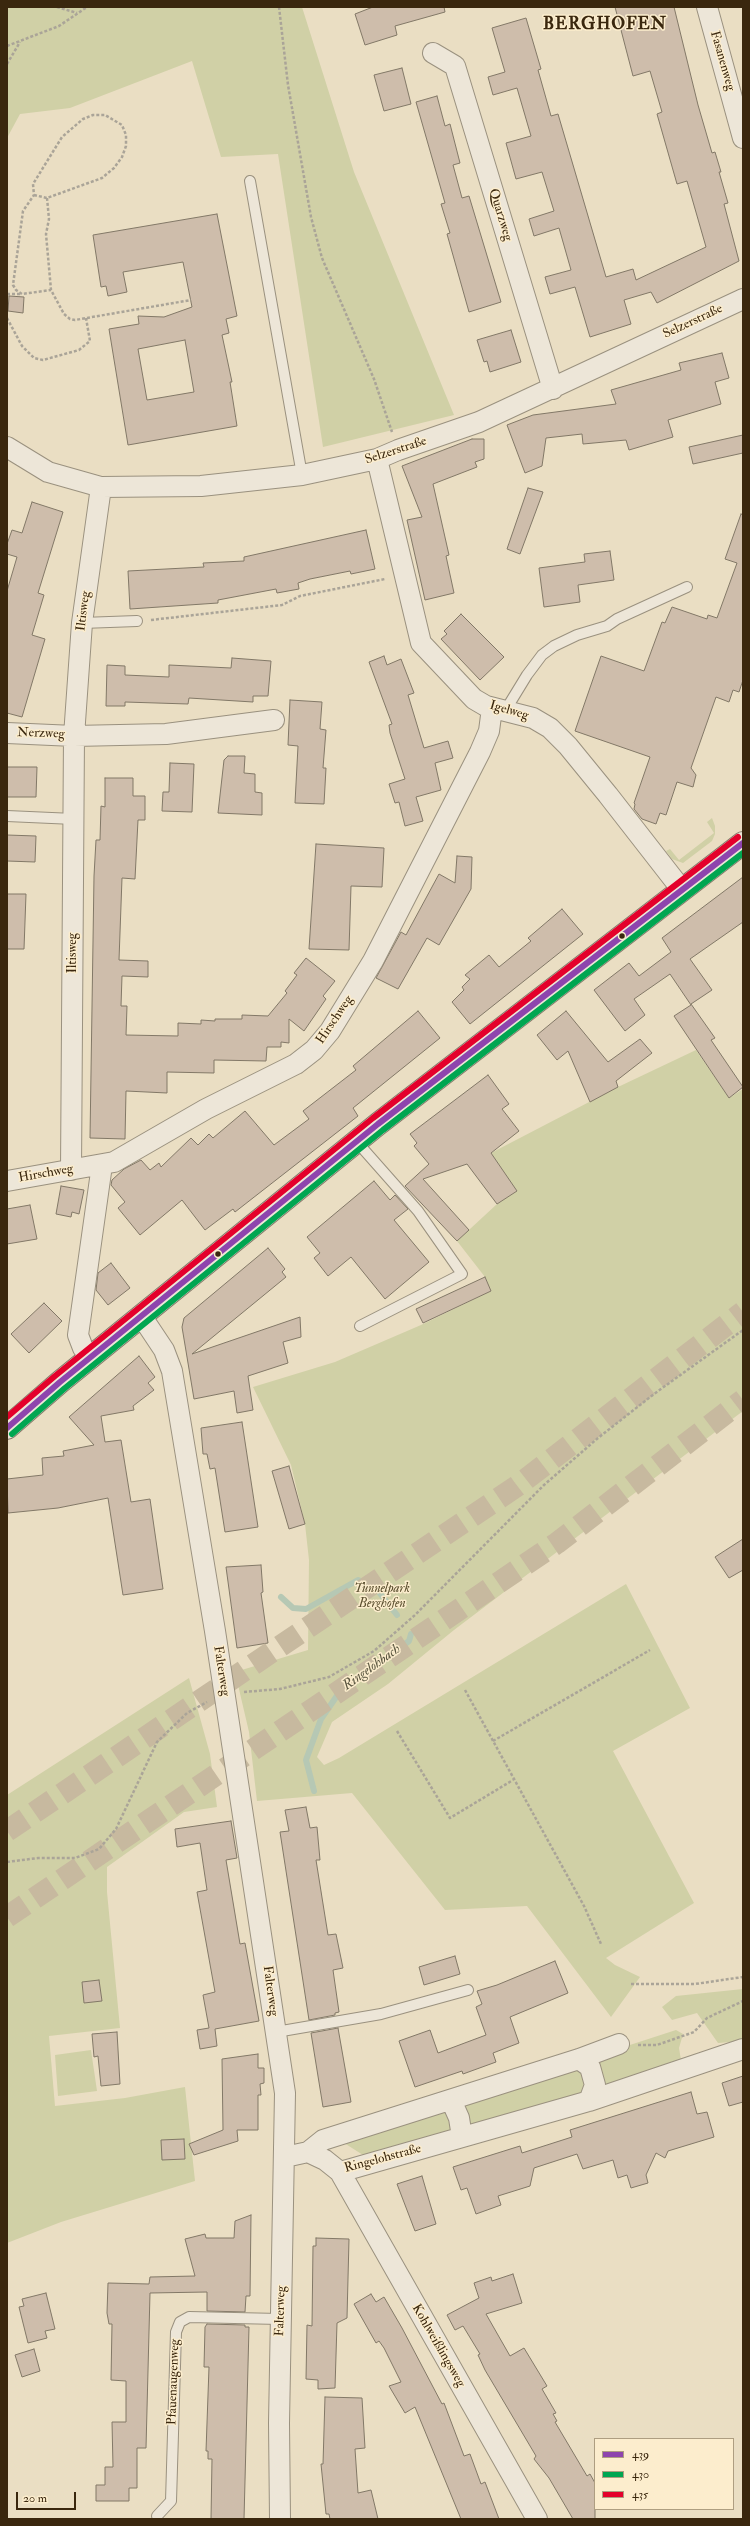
<!DOCTYPE html>
<html>
<head>
<meta charset="utf-8">
<style>
  body { margin:0 }
  #map { position:relative; width:750px; height:2526px; overflow:hidden; background:#eadec3; font-family:"IM FELL Double Pica",serif }
  canvas { display:block }
  .frame { position:absolute; inset:0; border:8px solid #3a270e; pointer-events:none }
  .legend { position:absolute; left:594px; top:2438px; width:140px; height:72px; box-sizing:border-box; background:#fcedcd; border:1px solid #ae9e81; margin:0; padding:5px 7px; list-style:none; font-size:12px; color:#3a270e }
  .legend li { display:flex; align-items:center; gap:8px; height:20px }
  .legend b { width:20px; border:1px solid #ae9e81 }
  .scale { position:absolute; left:16px; top:2492px; width:60px; height:18px; box-sizing:border-box; border:2px solid #3a270e; border-top:0; padding-left:5px; font-size:12px; line-height:14px; white-space:nowrap; color:#3a270e; -webkit-text-stroke:3px #fcedcd; paint-order:stroke }
</style>
</head>
<body>
<div id="map">
<canvas width="750" height="2526"></canvas>
<div class="frame"></div>
<ul class="legend">
<li><b style="height:5px;background:#8e44ad"></b>439</li>
<li><b style="height:5px;background:#00a651"></b>430</li>
<li><b style="height:5px;background:#e4002b"></b>435</li>
</ul>
<div class="scale">20 m</div>
</div>
<script>
const ctx = document.querySelector('canvas').getContext('2d');
ctx.lineJoin = 'round';
function fill(path, color) {
  ctx.fillStyle = color;
  ctx.fill(path, 'evenodd');
}
function shape(rows) {
  const path = new Path2D();
  for (const r of rows) {
    path.moveTo(r[0], r[1]);
    for (let i = 2; i < r.length; i += 2) path.lineTo(r[i], r[i + 1]);
  }
  return path;
}
function trace(path, color, width, dash) {
  ctx.strokeStyle = color;
  ctx.lineWidth = width;
  ctx.lineCap = dash ? 'butt' : 'round';
  ctx.setLineDash(dash || []);
  ctx.stroke(path);
}
function drawText(font, color, halo, rows, align = 'center') {
  ctx.font = font + ' "IM FELL Double Pica",serif';
  ctx.lineWidth = 3;
  ctx.setLineDash([]);
  ctx.textBaseline = 'middle';
  ctx.strokeStyle = halo;
  ctx.fillStyle = color;
  for (const [text, x, y, turn = 0] of rows) {
    ctx.save();
    ctx.translate(x, y);
    ctx.rotate((+turn || 0) * Math.PI / 180);
    ctx.textAlign = isNaN(turn) ? turn : align;
    if (halo) ctx.strokeText(text, 0, 0);
    ctx.fillText(text, 0, 0);
    ctx.restore();
  }
}
const green = shape([
  [7,7,302,7,354,172,454,415,323,447,278,154,221,157,192,61,70,108,20,114,7,138],
  [712,818,715,826,715,834,712,841,683,863,672,859,666,851,670,849,679,860,714,833,707,822],
  [696,1050,729,1098,743,1089,743,1411,454,1630,388,1684,332,1722,317,1757,324,1765,339,1758,626,1584,690,1708,613,1751,694,1903,606,1958,615,1965,640,1977,611,2017,527,1906,445,1910,352,1793,257,1801,249,1732,235,1672,308,1650,309,1560,305,1524,291,1465,253,1387,335,1362,421,1325,491,1291,485,1277,457,1241,497,1204,517,1191,491,1153,618,1087],
  [189,1678,210,1754,217,1807,184,1812,107,1867,107,1892,120,2028,49,2036,55,2106,125,2098,185,2087,195,2181,61,2222,7,2243,7,1795],
  [743,1989,743,2041,718,2043,697,2013,672,2020,662,2007,676,1996],
  [676,2030,683,2034,679,2048,681,2060,604,2088,596,2056],
  [91,2050,97,2091,58,2096,55,2055],
  [572,2066,584,2069,588,2085,579,2097,471,2130,462,2103],
  [447,2109,452,2134,379,2154,363,2155,341,2141]
]);
const stream = shape([
  [281,1597,293,1608,306,1609,358,1580,375,1587,397,1615],
  [314,1791,306,1760,321,1719,343,1687,384,1660,409,1641,411,1634]
]);
const building = shape([
  [373,7,444,7,445,12,395,26,397,35,365,45,355,14,373,7],
  [615,7,674,7,698,105,712,153,715,152,721,172,719,172,728,203,724,204,739,261,657,303,651,292,624,300,631,324,590,337,575,287,550,294,545,277,571,270,559,228,534,236,529,219,554,211,542,172,516,179,506,143,531,136,517,88,493,95,488,77,505,72,492,28,526,18,541,69,538,70,551,116,558,114,606,277,633,269,636,280,706,247,687,181,677,184,657,114,662,112,650,71,633,76,615,7],
  [402,68,411,104,384,111,374,75,402,68],
  [437,96,445,126,450,124,460,163,453,165,462,198,469,196,501,302,469,312,447,234,450,233,441,204,445,203,416,102,437,96],
  [217,214,237,316,226,319,229,333,222,335,232,382,230,382,237,426,128,445,109,329,139,324,138,316,164,317,192,307,183,262,123,272,127,292,108,296,106,286,101,287,93,235,217,214],
  [185,340,194,392,147,400,138,349,185,340],
  [9,296,24,297,23,313,8,311,9,296],
  [511,330,521,362,490,372,487,361,484,362,477,340,511,330],
  [722,353,729,378,715,382,721,404,668,420,673,437,629,450,626,440,583,444,582,434,546,438,542,466,525,473,507,425,533,415,616,404,611,390,681,370,679,363,722,353],
  [743,435,743,453,693,464,689,447,743,435],
  [472,439,484,439,484,459,475,462,477,467,433,484,449,555,446,556,454,593,425,600,407,520,422,517,402,466,472,439],
  [528,488,543,492,520,554,507,549,528,488],
  [32,502,63,512,38,593,44,595,32,635,45,639,22,717,7,713,7,591,17,557,7,554,7,544,12,530,22,533,32,502],
  [741,514,743,515,743,680,739,692,733,690,729,702,716,697,691,768,696,775,693,787,677,782,666,815,660,813,656,824,642,819,634,809,635,804,634,803,650,757,575,731,601,656,644,671,662,622,665,623,672,607,707,619,708,615,717,618,737,563,725,559,741,514],
  [366,530,375,569,351,574,350,571,310,579,298,583,299,589,277,593,276,589,218,600,218,603,130,609,128,571,204,567,203,563,244,561,244,557,366,530],
  [610,551,614,580,578,585,580,602,544,607,539,568,585,562,584,554,610,551],
  [461,614,504,657,480,680,441,639,447,634,444,631,461,614],
  [384,656,387,665,401,659,414,693,408,695,424,748,448,741,453,758,435,763,441,790,416,797,423,821,405,826,399,802,395,803,389,784,405,779,390,733,389,725,392,724,369,662,384,656],
  [232,658,271,661,268,696,253,696,253,702,189,698,188,704,125,702,125,706,106,706,107,665,125,666,125,675,169,677,169,665,231,668,232,658],
  [290,700,322,702,320,729,326,730,323,768,326,768,324,804,295,803,298,746,288,745,290,700],
  [228,756,245,756,244,773,255,774,255,792,262,793,262,815,218,813,224,760,228,756],
  [170,763,194,764,192,812,162,811,163,792,169,792,170,763],
  [7,767,37,767,36,797,7,797,7,767],
  [105,778,133,778,133,796,145,796,145,820,138,820,135,879,122,878,119,960,148,961,148,977,122,976,121,1006,127,1006,126,1035,178,1036,178,1023,201,1024,201,1020,215,1021,215,1019,242,1019,242,1015,268,1016,287,993,285,991,297,975,294,973,306,958,335,981,323,996,326,999,304,1031,289,1019,289,1043,281,1042,281,1047,267,1047,266,1061,214,1060,214,1073,167,1072,167,1093,126,1091,125,1139,90,1138,94,876,96,840,100,840,101,806,105,807,105,778],
  [7,835,36,836,35,862,7,861,7,835],
  [316,844,384,848,382,887,351,886,349,950,309,949,316,844],
  [457,856,472,857,471,889,439,945,427,938,398,989,376,978,401,932,406,935,439,874,455,883,457,856],
  [743,877,743,922,690,959,712,990,691,1004,715,1038,711,1040,743,1087,729,1098,674,1016,691,1005,670,974,634,999,645,1015,625,1031,594,990,629,963,639,976,671,952,662,938,743,877],
  [7,894,26,894,24,949,7,949,7,894],
  [562,909,583,934,470,1024,452,1002,464,990,462,987,470,979,465,975,489,955,499,967,531,941,528,938,562,909],
  [418,1011,440,1038,353,1108,358,1116,235,1212,233,1209,205,1230,182,1200,140,1235,118,1208,125,1202,111,1185,112,1180,124,1169,141,1160,150,1170,159,1163,161,1167,191,1138,198,1145,209,1134,213,1138,245,1111,274,1145,309,1119,303,1111,356,1070,353,1066,418,1011],
  [566,1011,608,1062,640,1039,652,1053,616,1081,618,1087,590,1102,568,1051,557,1060,537,1035,566,1011],
  [488,1075,509,1104,502,1109,519,1131,491,1153,517,1191,497,1204,467,1164,423,1179,469,1230,457,1241,405,1186,429,1164,414,1146,417,1143,410,1134,488,1075],
  [374,1181,390,1200,395,1195,408,1209,394,1220,429,1262,385,1299,351,1257,328,1276,314,1258,320,1253,307,1237,374,1181],
  [61,1186,84,1190,79,1214,72,1212,71,1217,56,1214,61,1186],
  [30,1205,37,1239,7,1244,7,1209,30,1205],
  [268,1248,285,1269,282,1272,286,1277,192,1354,300,1317,301,1337,283,1342,288,1363,248,1376,253,1410,237,1413,234,1391,194,1399,182,1327,184,1318,268,1248],
  [111,1263,130,1288,108,1305,96,1290,98,1273,111,1263],
  [485,1277,491,1291,423,1323,416,1309,485,1277],
  [44,1303,62,1321,29,1353,11,1334,44,1303],
  [139,1356,155,1377,148,1383,154,1390,133,1406,134,1410,101,1416,105,1442,121,1440,131,1502,150,1499,163,1589,123,1595,108,1498,58,1508,8,1513,7,1479,43,1475,42,1458,64,1456,63,1451,94,1445,69,1417,139,1356],
  [242,1422,258,1527,225,1532,215,1468,210,1469,207,1454,203,1454,201,1428,242,1422],
  [289,1466,305,1524,289,1529,272,1471,289,1466],
  [743,1539,743,1570,729,1578,715,1557,743,1539],
  [261,1565,263,1592,261,1593,268,1643,237,1648,226,1567,261,1565],
  [306,1807,310,1828,317,1827,320,1860,316,1860,328,1935,336,1934,343,1968,333,1970,339,2012,335,2013,335,2015,309,2020,280,1832,289,1831,285,1810,306,1807],
  [231,1821,237,1858,226,1860,240,1944,245,1943,259,2021,215,2029,217,2046,200,2049,197,2030,209,2028,203,1995,215,1992,197,1892,207,1890,200,1843,177,1847,175,1829,231,1821],
  [455,1956,460,1974,424,1985,419,1967,455,1956],
  [555,1961,568,1993,510,2017,519,2043,493,2053,496,2062,463,2074,462,2071,415,2087,399,2041,430,2030,438,2053,486,2035,476,2007,482,2004,477,1991,497,1985,555,1961],
  [99,1980,102,2001,84,2003,82,1982,99,1980],
  [338,2028,351,2102,323,2107,311,2033,338,2028],
  [117,2032,120,2084,101,2086,98,2056,94,2057,92,2034,117,2032],
  [258,2054,258,2068,264,2068,264,2083,260,2084,261,2095,258,2095,258,2130,237,2130,238,2141,194,2155,189,2144,223,2130,222,2059,258,2054],
  [743,2076,743,2102,729,2106,722,2083,743,2076],
  [691,2092,697,2114,707,2112,714,2137,668,2151,665,2158,656,2153,646,2175,648,2183,631,2188,627,2175,618,2178,613,2160,583,2169,577,2154,534,2168,530,2186,498,2196,501,2205,476,2214,467,2188,461,2190,453,2167,520,2146,522,2153,572,2137,570,2130,691,2092],
  [184,2139,185,2159,162,2160,161,2140,184,2139],
  [422,2176,436,2224,415,2231,397,2184,422,2176],
  [251,2215,250,2296,246,2296,245,2312,207,2311,207,2292,150,2293,146,2448,137,2448,137,2488,129,2488,129,2501,96,2501,96,2485,105,2485,105,2467,113,2467,112,2422,126,2422,126,2381,111,2380,112,2324,109,2324,107,2313,108,2283,149,2284,150,2277,195,2276,185,2239,205,2234,206,2238,234,2238,235,2221,251,2215],
  [316,2238,349,2239,347,2318,337,2323,335,2388,318,2389,318,2380,306,2379,307,2325,312,2326,313,2246,316,2246,316,2238],
  [513,2274,522,2303,486,2314,510,2356,524,2348,547,2386,542,2389,556,2413,553,2414,557,2421,555,2422,587,2476,590,2474,595,2483,595,2519,573,2519,549,2478,534,2459,536,2456,485,2370,478,2355,480,2354,463,2326,455,2330,447,2315,479,2298,474,2283,491,2277,492,2281,513,2274],
  [46,2293,55,2329,45,2331,47,2338,28,2343,19,2307,24,2306,22,2299,46,2293],
  [371,2294,376,2302,384,2297,402,2328,442,2404,444,2403,464,2456,470,2454,481,2484,485,2482,499,2519,461,2519,415,2407,405,2413,389,2386,401,2382,384,2348,379,2341,376,2343,354,2304,371,2294],
  [207,2324,245,2325,245,2327,249,2327,244,2519,211,2519,212,2459,208,2459,208,2451,206,2451,209,2367,204,2367,205,2327,207,2324],
  [34,2349,40,2371,22,2377,15,2355,34,2349],
  [325,2397,362,2398,365,2448,355,2449,358,2493,371,2490,378,2519,330,2519,329,2514,326,2514,321,2464,323,2464,325,2397]
]);
const highwayTunnel = shape([
  [7,1831,517,1486,743,1312],
  [7,1917,557,1543,743,1400]
]);
const path = shape([
  [57,7,77,13],
  [279,7,288,85,311,217,322,258,374,379,392,432],
  [7,46,59,26,87,7],
  [7,64,20,42],
  [34,195,47,198,102,178,114,168,122,157,126,146,126,135,122,125,105,115,93,115,83,119,62,137,33,184,34,195,23,211,13,285,16,290,22,294,51,290],
  [47,198,49,219,46,234,51,290,64,314,70,319,75,320,191,300],
  [7,294,22,294],
  [7,318,22,346,34,358,43,360,79,350,90,341,86,318],
  [151,620,282,605,300,596,385,579],
  [465,1690,584,1906,601,1944],
  [244,1692,280,1689,329,1677,374,1651,415,1615,544,1485,598,1438,654,1394,743,1330],
  [397,1731,450,1818,513,1780],
  [493,1741,650,1650],
  [7,1862,38,1858,75,1858,99,1849,116,1829,157,1742,187,1713,207,1702],
  [631,1984,695,1984,743,1977],
  [638,2045,657,2045,694,2032,707,2018,743,2001]
]);
const lane = shape([
  [250,181,302,475],
  [82,623,137,621],
  [505,711,527,675,542,655,554,646,577,635,607,626,617,619,687,587],
  [7,816,74,819],
  [357,1142,418,1211,462,1274,360,1326],
  [276,2032,381,2014,468,1990],
  [157,2516,171,2501,176,2332,180,2322,189,2317,280,2319]
]);
const street = shape([
  [707,7,743,138],
  [433,53,455,66,553,389],
  [7,447,48,472,101,487,201,486,302,475,377,459,398,450,479,422,743,299],
  [377,459,421,643,474,699,486,706,533,718,550,728,568,746,608,795,682,890],
  [7,733,74,736,166,734,274,720],
  [71,1170,74,736,82,623,101,487],
  [7,1181,114,1162,206,1109,296,1064,314,1050,330,1031,373,961,480,752,489,731,492,708],
  [142,1317,164,1350,172,1371,215,1631,285,2093,279,2423,280,2519],
  [91,1358,83,1348,78,1335,102,1165],
  [579,2059,590,2067,595,2085,589,2101],
  [451,2100,459,2118,462,2137],
  [308,2152,323,2140,579,2059,619,2044],
  [285,2157,308,2152,325,2160,340,2172,537,2519],
  [340,2172,589,2101,743,2049]
]);
const secondary = shape([
  [7,1428,60,1382,378,1124,743,843]
]);
const bus1 = shape([
  [7,1428,60,1382,378,1124,743,843]
]);
const bus2 = shape([
  [12,1434,65,1388,383,1130,743,853]
]);
const bus3 = shape([
  [7,1417,55,1376,373,1118,738,837]
]);
const markers = [
  [622,936,3.5,"#3a270e"],
  [218,1254,3.5,"#3a270e"]
];
const streetNames = [
  ["Fasanenweg",722,61,74],
  ["Quarzweg",500,215,73],
  ["Selzerstraße",693,322,-25],
  ["Selzerstraße",396,451,-18],
  ["Iltisweg",84,611,-83],
  ["Igelweg",509,711,16],
  ["Nerzweg",41,734,2],
  ["Iltisweg",73,953,-90],
  ["Hirschweg",335,1020,-56],
  ["Hirschweg",46,1174,-10],
  ["Falterweg",221,1671,81],
  ["Falterweg",270,1991,82],
  ["Ringelohstraße",383,2159,-15],
  ["Falterweg",281,2311,-88],
  ["Kohlweißlingsweg",438,2346,60],
  ["Pfauenaugenweg",174,2382,-88]
];
const parkNames = [
  ["Tunnelpark",382,1589],
  ["Berghofen",382,1604]
];
const waterNames = [
  ["Ringelohbach",372,1668,-36]
];
const districtNames = [
  ["BERGHOFEN",605,25]
];
fill(green, '#d0d0a6');
trace(stream, '#b6c8b4', 6);
fill(building, '#cebdab');
trace(building, '#827867', 1);
trace(highwayTunnel, '#c7b99f', 22, [22, 11]);
trace(lane, '#9a917f', 12);
trace(street, '#9a917f', 22);
trace(secondary, '#827867', 24);
trace(path, '#aaa498', 2.5, [3, 2]);
trace(lane, '#ede6d8', 10);
trace(street, '#ede6d8', 20);
trace(secondary, '#ede6d8', 22);
trace(bus1, '#8e44ad', 6);
trace(bus2, '#00a651', 6);
trace(bus3, '#e4002b', 6);
for (const [x, y, r, color] of markers) {
  const dot = new Path2D();
  dot.arc(x, y, r, 0, 2 * Math.PI);
  ctx.fillStyle = color;
  ctx.fill(dot);
  trace(dot, '#fcedcd', 1.5);
}
drawText('13px', '#3a270e', '#fcedcd', streetNames);
drawText('italic 13px', '#5a4e2e', '#fcedcd', parkNames);
drawText('italic 14px', '#58543e', '#fcedcd', waterNames);
ctx.letterSpacing = '1px';
drawText('bold 17px', '#3a270e', '#fcedcd', districtNames);
ctx.letterSpacing = '0px';
</script>
</body>
</html>
